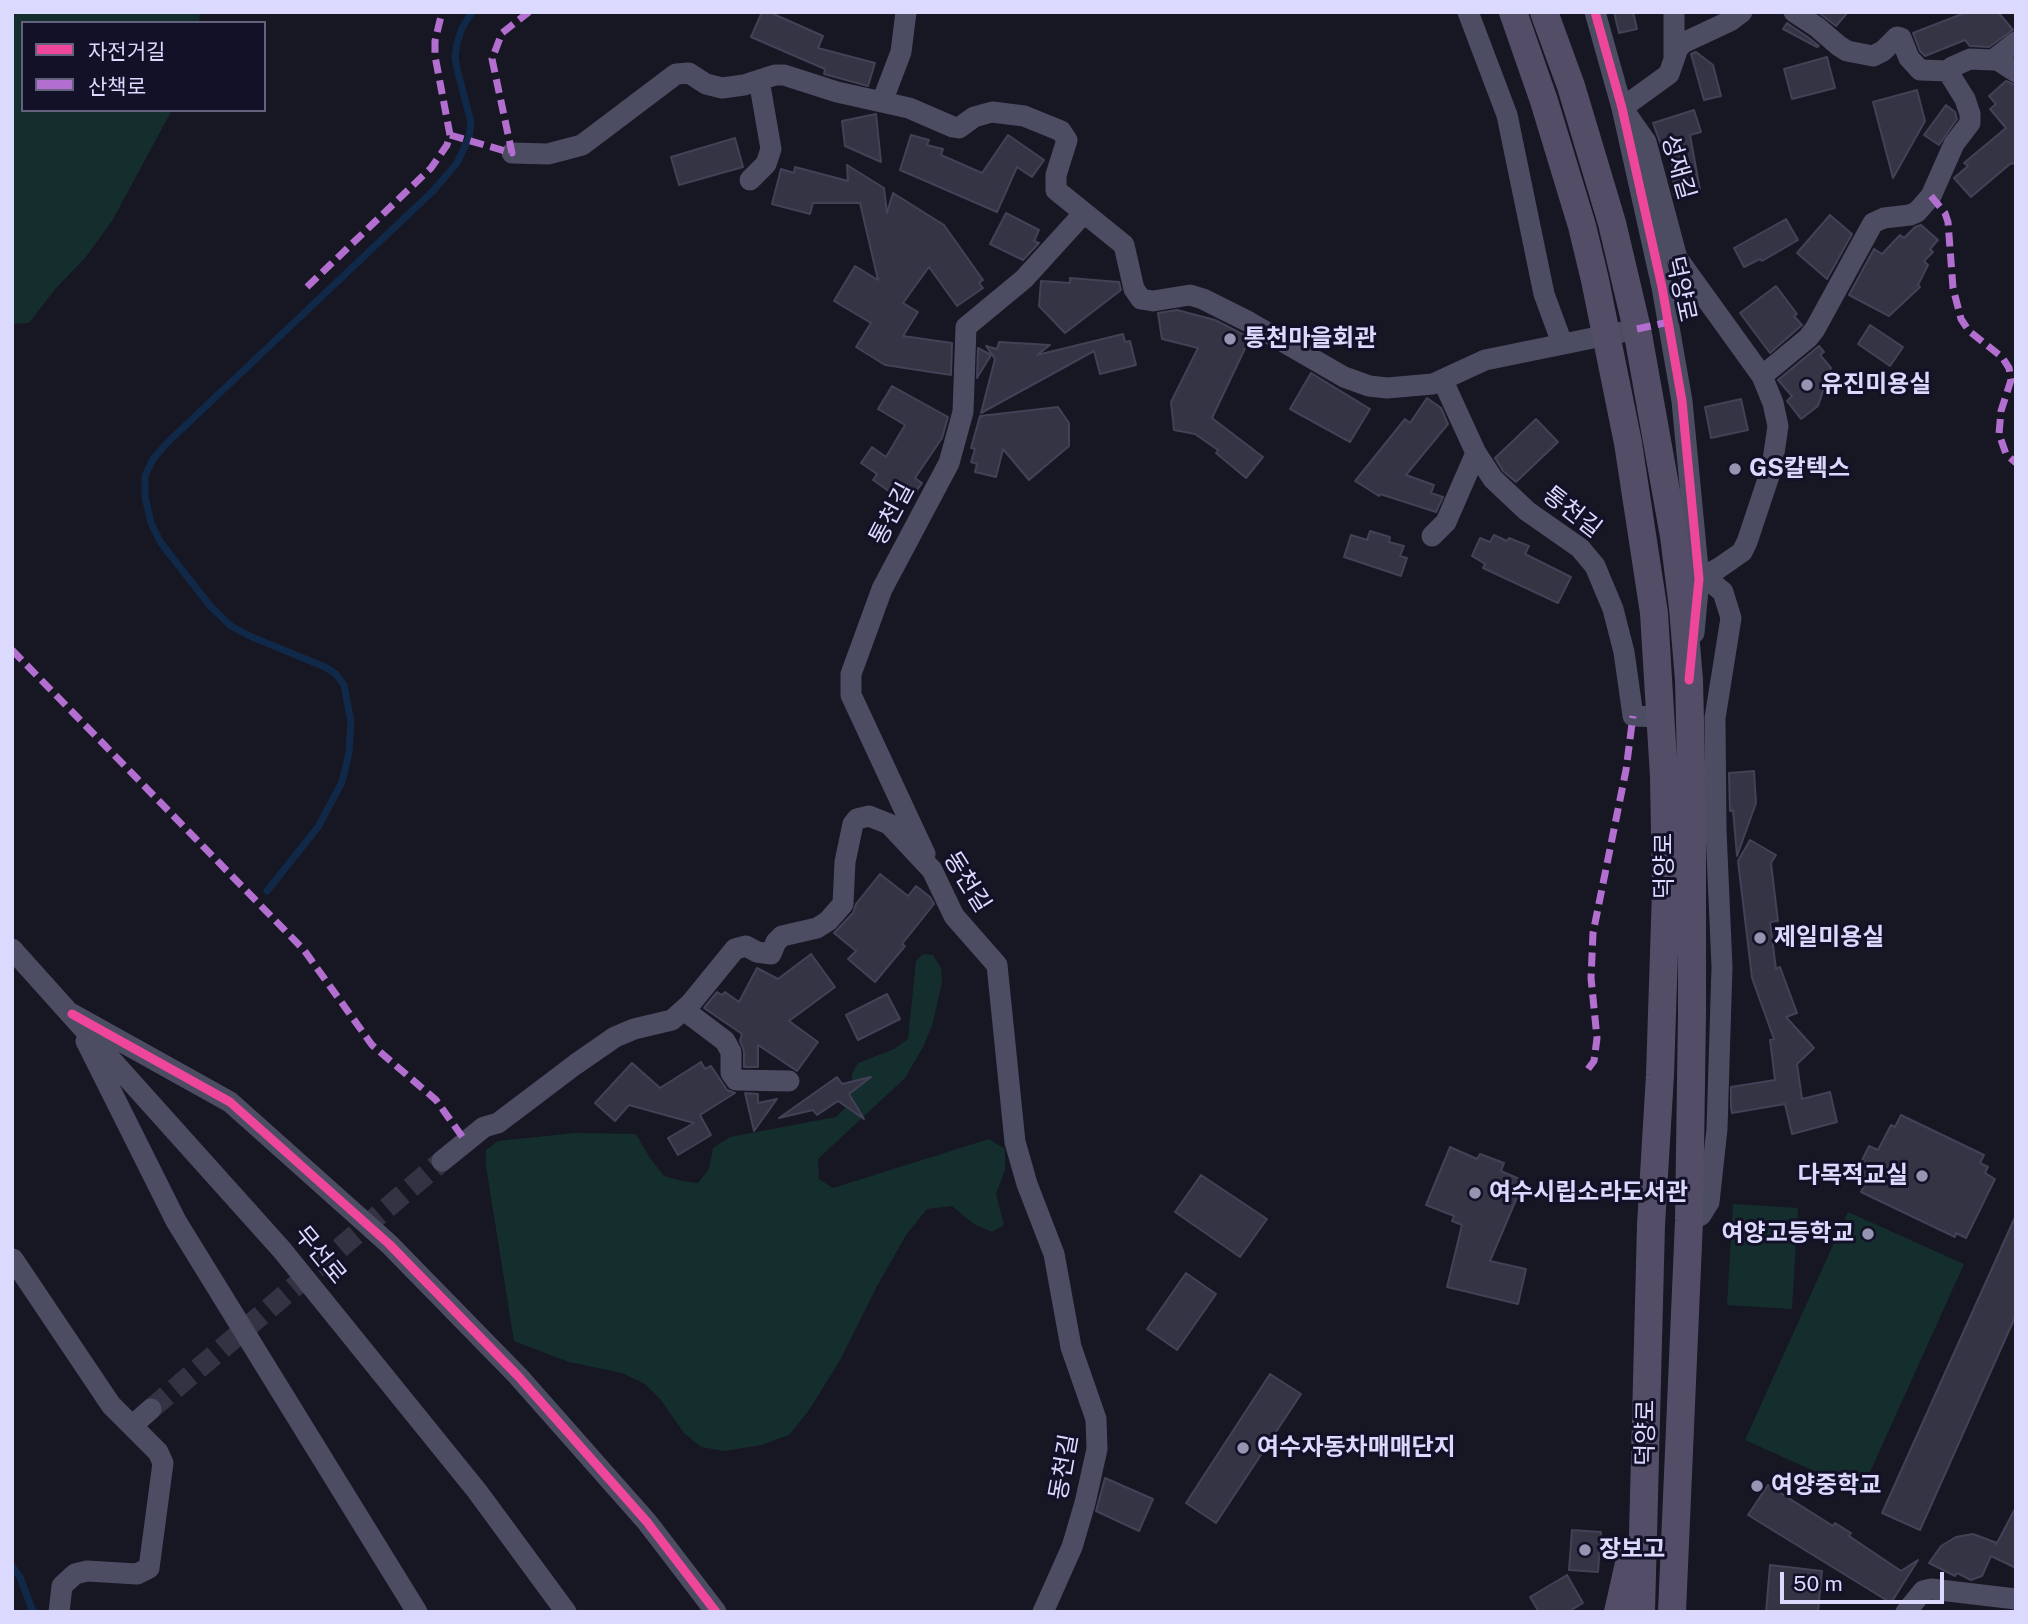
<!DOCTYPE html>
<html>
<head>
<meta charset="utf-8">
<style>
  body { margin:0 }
  #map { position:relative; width:2028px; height:1624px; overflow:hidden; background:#171623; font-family:"Public Sans","Noto Sans KR",sans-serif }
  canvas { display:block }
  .frame { position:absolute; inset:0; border:14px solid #dbd9fe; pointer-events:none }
  .legend { position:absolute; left:21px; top:21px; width:245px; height:91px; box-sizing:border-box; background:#131128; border:2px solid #63617e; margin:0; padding:9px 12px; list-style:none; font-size:21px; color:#dbd9fe }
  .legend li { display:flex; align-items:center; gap:14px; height:35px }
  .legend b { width:35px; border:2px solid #63617e }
  .scale { position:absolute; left:1780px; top:1572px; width:164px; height:32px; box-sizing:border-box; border:4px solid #dbd9fe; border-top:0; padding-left:9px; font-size:21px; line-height:24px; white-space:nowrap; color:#dbd9fe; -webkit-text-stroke:5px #131128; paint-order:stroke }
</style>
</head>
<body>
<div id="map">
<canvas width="2028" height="1624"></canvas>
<div class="frame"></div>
<ul class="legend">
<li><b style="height:9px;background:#ed469a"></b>자전거길</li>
<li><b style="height:9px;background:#b36fd0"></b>산책로</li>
</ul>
<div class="scale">50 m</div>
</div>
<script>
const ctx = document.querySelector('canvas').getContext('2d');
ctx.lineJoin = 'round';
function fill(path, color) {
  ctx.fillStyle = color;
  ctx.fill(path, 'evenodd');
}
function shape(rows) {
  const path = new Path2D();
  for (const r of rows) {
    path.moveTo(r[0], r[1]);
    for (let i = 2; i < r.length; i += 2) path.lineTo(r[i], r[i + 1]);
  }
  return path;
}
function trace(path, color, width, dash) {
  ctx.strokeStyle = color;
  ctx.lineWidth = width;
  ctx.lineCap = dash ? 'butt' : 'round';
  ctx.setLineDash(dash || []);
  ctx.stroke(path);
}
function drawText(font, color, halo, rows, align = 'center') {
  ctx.font = font + ' "Public Sans","Noto Sans KR",sans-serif';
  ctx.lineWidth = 6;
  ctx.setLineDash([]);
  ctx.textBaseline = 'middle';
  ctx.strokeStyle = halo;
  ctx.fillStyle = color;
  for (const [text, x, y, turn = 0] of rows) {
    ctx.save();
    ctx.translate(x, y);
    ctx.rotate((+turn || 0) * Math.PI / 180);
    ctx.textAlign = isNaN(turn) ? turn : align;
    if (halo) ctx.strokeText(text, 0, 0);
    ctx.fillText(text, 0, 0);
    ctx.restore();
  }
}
const green = shape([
  [12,12,200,12,199,23,23,23,23,110,172,110,112,221,85,258,56,288,29,323,12,324],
  [923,954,933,955,941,968,942,982,932,1026,923,1047,905,1078,818,1159,819,1179,833,1188,989,1139,1005,1149,1005,1170,996,1194,1004,1225,992,1232,974,1224,952,1206,927,1209,906,1235,876,1288,839,1362,809,1410,789,1435,761,1445,725,1451,701,1447,684,1433,661,1400,645,1384,622,1373,569,1362,514,1341,486,1166,486,1150,498,1141,575,1133,636,1134,650,1158,664,1176,682,1181,698,1183,709,1169,713,1148,730,1137,836,1117,846,1107,852,1092,852,1074,858,1063,894,1049,908,1039,916,961],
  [1733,1204,1798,1208,1792,1309,1727,1305],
  [1848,1212,1964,1264,1861,1492,1745,1440]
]);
const stream = shape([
  [267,891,318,827,342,782,349,753,351,722,344,685,336,674,325,667,252,637,231,626,211,607,161,543,151,523,145,497,145,476,153,459,168,442,433,191,457,163,469,138,471,122,458,73,455,58,457,43,462,28,472,12],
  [12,1566,20,1577,33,1612]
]);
const building = shape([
  [762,12,769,12,823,36,818,48,875,63,868,86,824,74,825,69,751,37,762,12],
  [1614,12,1633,12,1637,29,1619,33,1614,12],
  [1818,12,1848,12,1836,26,1818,12],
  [1967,12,1998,12,2013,30,1989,47,1970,46,1965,40,1925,56,1920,51,1913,33,1967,12],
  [1787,23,1809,38,1819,46,1817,47,1783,29,1787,23],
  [1696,52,1713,65,1721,96,1704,100,1691,54,1696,52],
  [1827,57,1835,88,1792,99,1784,69,1827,57],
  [2006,81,2016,85,2016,163,2010,164,1971,197,1954,178,1968,166,1964,163,2006,128,1990,109,1996,104,1989,96,2006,81],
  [1917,90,1925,121,1893,178,1873,102,1917,90],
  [1946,105,1955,112,1957,119,1939,145,1924,135,1946,105],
  [1694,110,1701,132,1690,135,1700,190,1674,195,1671,142,1661,145,1653,123,1694,110],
  [876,114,881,162,845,146,842,121,876,114],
  [911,135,929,140,927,145,943,149,941,155,982,173,1008,135,1044,160,1032,177,1017,167,997,212,900,170,911,135],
  [735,138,743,167,679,185,671,157,735,138],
  [847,165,884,188,887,213,893,193,944,225,983,280,979,283,983,288,957,306,929,267,903,303,918,312,903,336,952,343,951,375,885,365,856,347,871,323,834,301,855,266,878,280,860,203,813,203,810,214,772,204,781,169,794,173,795,167,848,181,847,165],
  [1006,213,1039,230,1034,241,1039,243,1023,260,990,244,1006,213],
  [1830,215,1852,234,1827,279,1797,253,1830,215],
  [1786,219,1798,240,1762,261,1760,259,1744,267,1734,248,1786,219],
  [1921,225,1938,240,1930,249,1933,252,1924,261,1928,265,1918,285,1920,287,1889,316,1849,295,1874,249,1882,254,1900,235,1904,238,1915,227,1921,225],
  [1070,278,1119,282,1121,290,1065,333,1039,306,1041,281,1070,283,1070,278],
  [1776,286,1797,314,1794,316,1802,325,1770,353,1740,313,1776,286],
  [1177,310,1215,320,1250,338,1212,418,1263,457,1246,478,1216,453,1218,450,1195,434,1174,430,1171,402,1198,348,1162,339,1158,313,1177,310],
  [1870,325,1903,347,1890,366,1858,344,1870,325],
  [1123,334,1125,342,1130,341,1136,365,1100,374,1094,351,981,413,995,359,986,346,997,349,999,342,1050,345,1037,355,1123,334],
  [1819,346,1824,352,1820,355,1831,368,1818,406,1801,419,1787,401,1792,396,1778,380,1819,346],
  [978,348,991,355,977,378,978,348],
  [1311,373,1370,409,1350,442,1290,409,1311,373],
  [892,386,948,417,942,438,915,478,922,483,907,504,873,480,877,474,861,463,872,447,886,457,905,425,878,409,892,386],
  [1427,398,1441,408,1448,424,1406,475,1434,485,1431,493,1443,497,1436,512,1380,494,1379,496,1355,481,1405,419,1410,423,1427,398],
  [1741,399,1748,430,1711,438,1705,407,1741,399],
  [1058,407,1069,423,1069,446,1029,480,1003,449,996,477,975,472,977,464,971,462,975,449,971,448,980,416,1058,407],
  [1536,419,1558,442,1516,482,1503,471,1495,458,1536,419],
  [1370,531,1390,537,1389,542,1404,546,1400,556,1407,558,1401,576,1344,557,1351,535,1367,540,1370,531],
  [1494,535,1507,541,1509,538,1529,546,1525,554,1571,577,1558,603,1483,568,1485,564,1472,556,1480,538,1490,542,1494,535],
  [1754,771,1756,803,1737,856,1733,810,1730,811,1729,773,1754,771],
  [1750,840,1776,855,1771,863,1778,921,1770,922,1776,969,1780,967,1797,1013,1786,1017,1814,1048,1797,1064,1802,1099,1830,1092,1837,1122,1792,1134,1785,1104,1732,1113,1731,1106,1731,1087,1775,1080,1770,1040,1774,1039,1752,978,1738,861,1750,840],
  [880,874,908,896,916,886,930,897,934,904,902,944,905,946,875,982,848,959,856,951,834,933,853,913,856,904,880,874],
  [811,954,835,987,789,1021,818,1042,797,1071,758,1045,758,1067,744,1067,744,1051,740,1041,742,1034,704,1008,717,992,722,995,725,992,739,1002,757,968,778,979,811,954],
  [887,994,900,1019,858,1040,846,1015,887,994],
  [701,1062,705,1069,711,1066,727,1090,735,1093,700,1115,711,1135,678,1155,668,1138,694,1123,629,1105,615,1121,595,1103,632,1063,660,1088,701,1062],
  [837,1077,842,1084,871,1077,849,1094,864,1119,838,1101,817,1115,813,1110,779,1118,837,1077],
  [745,1093,758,1094,758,1103,777,1099,754,1131,745,1093],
  [1901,1115,1984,1155,1980,1163,1988,1167,1985,1173,1995,1179,1966,1238,1956,1233,1955,1237,1861,1192,1865,1184,1853,1179,1869,1146,1878,1150,1891,1125,1895,1127,1901,1115],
  [1450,1147,1477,1159,1480,1154,1504,1163,1501,1171,1524,1181,1490,1261,1526,1269,1518,1304,1447,1287,1462,1225,1452,1221,1454,1216,1426,1205,1450,1147],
  [1201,1175,1267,1219,1240,1257,1175,1212,1201,1175],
  [2016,1215,2016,1315,1920,1530,1882,1513,2016,1215],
  [1186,1273,1216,1294,1177,1350,1147,1329,1186,1273],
  [1270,1374,1301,1394,1216,1523,1186,1503,1270,1374],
  [1105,1478,1153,1499,1139,1531,1096,1511,1105,1478],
  [1768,1485,1833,1526,1835,1523,1851,1533,1849,1536,1901,1571,1918,1560,1891,1603,1748,1515,1768,1485],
  [2016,1507,2016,1568,1991,1556,1982,1576,1971,1580,1957,1573,1955,1576,1929,1563,1941,1546,1956,1537,1973,1534,1997,1543,1996,1545,2016,1507],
  [1572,1530,1601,1532,1598,1572,1569,1570,1572,1530],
  [1770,1565,1822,1571,1818,1612,1766,1612,1770,1565],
  [1567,1575,1583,1603,1568,1612,1539,1612,1530,1597,1567,1575]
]);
const minorTunnel = shape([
  [151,1409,442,1161]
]);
const minor = shape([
  [1468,12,1507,115,1544,294,1562,343],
  [1595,12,1622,108,1662,287,1682,401,1699,579,1694,633],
  [1674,12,1674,57],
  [1794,12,1817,27,1839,46,1847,51,1873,56,1883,51,1897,37,1901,38,1909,58,1920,70,1949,71],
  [1996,59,2016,72],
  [882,102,901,52,906,12],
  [1622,108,1669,74,1678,48,1683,43,1730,21,1742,12],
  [1625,112,1646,142,1677,258,1762,376,1773,403,1778,426,1772,467,1747,542,1742,552,1719,568,1699,579,1692,580],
  [512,153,548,154,582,145,676,74,689,73,706,84,722,88,744,85,775,75,784,75,837,92,909,108,953,127,959,128,974,117,992,112,1024,116,1061,131,1067,140,1056,175,1056,190,1124,245,1134,289,1141,299,1153,301,1190,295,1203,299,1249,322,1344,377,1369,386,1387,388,1433,384,1485,360,1637,329],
  [750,180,766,164,771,149,759,80],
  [1762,376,1808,338,1815,329,1873,223,1884,218,1910,215,1917,212,1931,196,1954,144,1970,123,1970,114,1965,99,1950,75,1952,67,1970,59,1993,60,2016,42],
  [1443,381,1476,453,1493,479,1527,511,1580,548,1595,566,1613,609,1624,652,1633,716,1661,717],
  [1432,536,1446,522,1476,453],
  [925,854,851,695,851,674,882,589,949,463,963,412,966,327,1024,279,1084,213],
  [12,949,282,1250,477,1491,566,1612],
  [684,1010,725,1041,731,1052,731,1073,736,1080,789,1081],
  [72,1014,230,1102,389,1244,518,1376,647,1522,716,1612],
  [86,1041,176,1221,417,1612],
  [442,1161,484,1127,498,1123,576,1064,615,1037,634,1029,672,1020,691,1003,735,949,746,946,757,952,771,954,776,942,782,936,817,928,828,921,843,904,845,862,853,824,857,819,869,816,889,824,932,870,954,916,997,965,1015,1142,1027,1184,1054,1254,1071,1347,1096,1419,1097,1449,1085,1503,1072,1547,1043,1612],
  [1689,1221,1701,1215,1709,1202,1717,1129,1722,967,1716,830,1715,718,1731,618,1723,592,1712,583,1699,579],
  [13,1259,111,1405,158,1452,163,1463,149,1568,137,1574,87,1571,75,1574,62,1586,59,1612],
  [133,1425,151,1409],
  [1906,1612,1923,1591,1931,1589,2016,1599]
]);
const major = shape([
  [1513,12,1544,101,1582,226,1595,280,1628,443,1654,613,1664,777,1666,891,1660,1075,1651,1225,1641,1612],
  [1544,12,1571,86,1612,223,1637,329,1674,536,1683,608,1689,680,1692,805,1692,1013,1689,1221,1672,1612],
  [1618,1612,1630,1559]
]);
const quiet = shape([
  [450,135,512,153,492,59,502,33,529,12],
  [1931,196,1945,213,1948,222,1953,288,1961,319,1969,331,2002,357,2009,368,2011,380,2001,411,1999,434,2006,454,2016,463],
  [307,287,431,168,447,145,450,135,435,56,435,41,442,12],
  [1637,329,1669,322],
  [12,650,304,950,372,1045,436,1100,466,1142],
  [1588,1069,1594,1061,1597,1038,1591,978,1593,933,1626,770,1633,716]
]);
const cycleway = shape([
  [1595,12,1622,108,1662,287,1682,401,1699,579,1689,680],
  [72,1014,230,1102,389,1244,518,1376,647,1522,716,1612]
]);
const markers = [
  [1230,339,7,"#9695b1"],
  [1807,385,7,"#9695b1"],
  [1735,469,7,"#9695b1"],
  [1760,938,7,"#9695b1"],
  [1922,1176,7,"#9695b1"],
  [1475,1193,7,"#9695b1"],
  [1868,1234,7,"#9695b1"],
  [1243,1448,7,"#9695b1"],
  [1757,1486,7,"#9695b1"],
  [1585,1550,7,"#9695b1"]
];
const streetNames = [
  ["성재길",1678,167,74],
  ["덕양로",1681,289,78],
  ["통천길",1572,512,38],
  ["통천길",892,514,-62],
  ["덕양로",1665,866,-90],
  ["동천길",967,882,58],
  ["무선로",320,1255,51],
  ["덕양로",1646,1433,-89],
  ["동천길",1064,1467,-80]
];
const poiNames = [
  ["통천마을회관",1244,339],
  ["유진미용실",1821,385],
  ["GS칼텍스",1749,469],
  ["제일미용실",1774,938],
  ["다목적교실",1908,1176,"right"],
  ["여수시립소라도서관",1489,1193],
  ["여양고등학교",1854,1234,"right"],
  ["여수자동차매매단지",1257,1448],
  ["여양중학교",1771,1486],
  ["장보고",1599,1550]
];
fill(green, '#142e2d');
trace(stream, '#112949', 7);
fill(building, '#353445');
trace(building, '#434156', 2);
trace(minorTunnel, '#343344', 21, [21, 10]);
trace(minor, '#4c4c63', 21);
trace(major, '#544d68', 28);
trace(quiet, '#b36fd0', 7, [14, 7]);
trace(cycleway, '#ed469a', 9);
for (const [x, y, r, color] of markers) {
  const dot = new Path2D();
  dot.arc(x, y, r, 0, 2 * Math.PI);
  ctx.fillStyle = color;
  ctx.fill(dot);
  trace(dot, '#131128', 2.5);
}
drawText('24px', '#dbd9fe', '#131128', streetNames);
drawText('bold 24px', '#dbd9fe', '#131128', poiNames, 'left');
</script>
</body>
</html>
